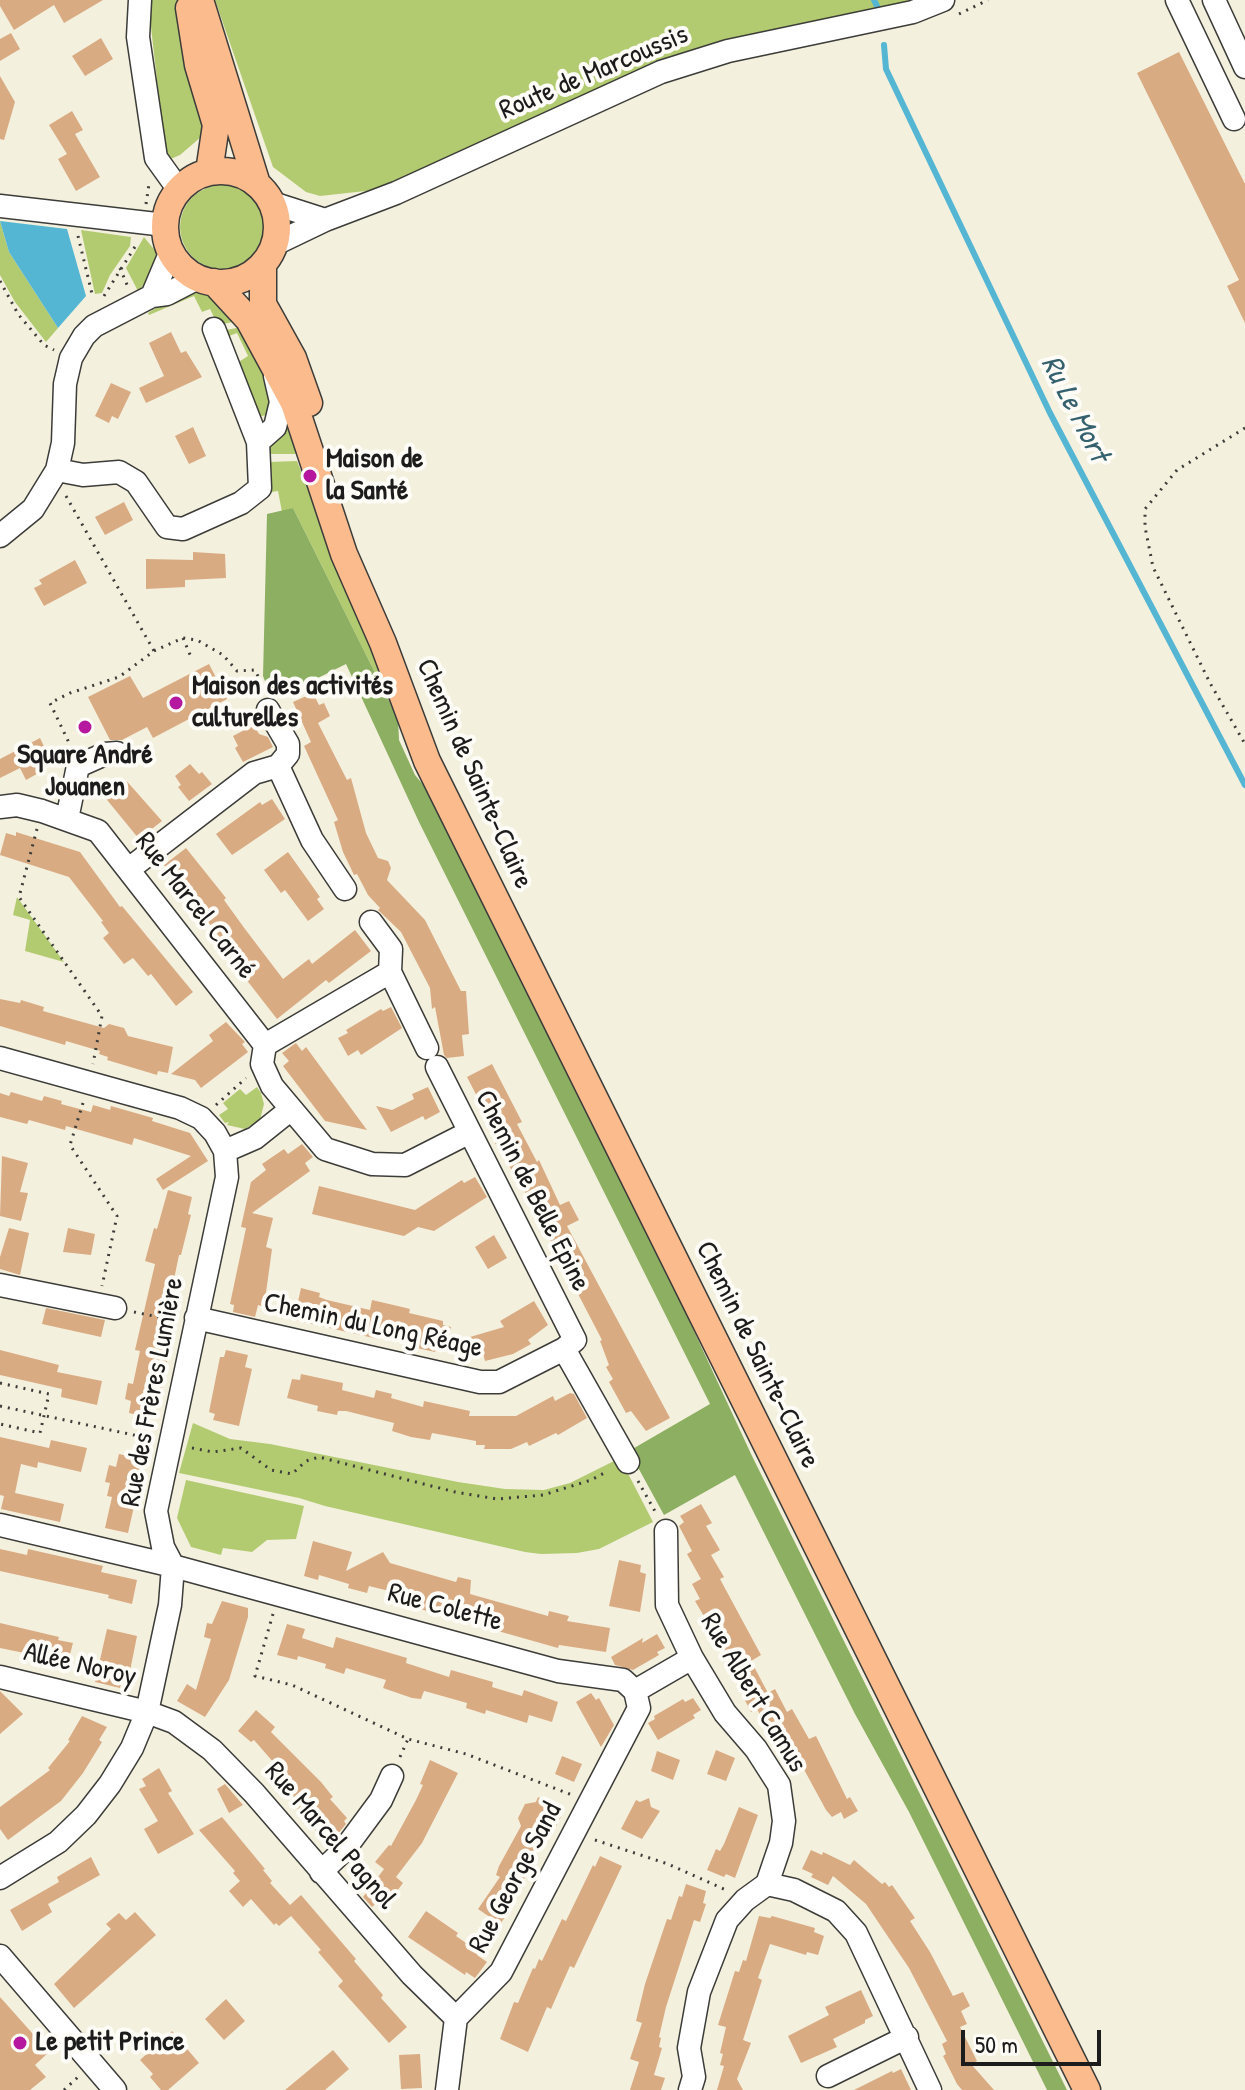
<!DOCTYPE html>
<html>
<head>
<meta charset="utf-8">
<style>
  body { margin:0 }
  #map { position:relative; width:1245px; height:2090px; overflow:hidden; background:#f4f0de; font-family:"Patrick Hand",sans-serif }
  canvas { display:block }
  .scale { position:absolute; left:961px; top:2030px; width:140px; height:36px; box-sizing:border-box; border:4px solid #1c1c1c; border-top:0; padding-left:10px; font-size:24px; line-height:28px; white-space:nowrap; color:#1c1c1c; -webkit-text-stroke:6px #fdfcf7; paint-order:stroke }
</style>
</head>
<body>
<div id="map">
<canvas width="1245" height="2090"></canvas>
<div class="scale">50 m</div>
</div>
<script>
const ctx = document.querySelector('canvas').getContext('2d');
ctx.lineJoin = 'round';
function fill(path, color) {
  ctx.fillStyle = color;
  ctx.fill(path, 'evenodd');
}
function shape(rows) {
  const path = new Path2D();
  for (const r of rows) {
    if (r.length === 3) {
      path.moveTo(r[0] + r[2], r[1]);
      path.arc(r[0], r[1], r[2], 0, 2 * Math.PI);
      continue;
    }
    path.moveTo(r[0], r[1]);
    for (let i = 2; i < r.length; i += 2) path.lineTo(r[i], r[i + 1]);
  }
  return path;
}
function trace(path, color, width, dash) {
  ctx.strokeStyle = color;
  ctx.lineWidth = width;
  ctx.lineCap = dash ? 'butt' : 'round';
  ctx.setLineDash(dash || []);
  ctx.stroke(path);
}
function drawText(font, color, halo, rows, align = 'center') {
  ctx.font = font + ' "Patrick Hand",sans-serif';
  ctx.lineWidth = 8;
  ctx.setLineDash([]);
  ctx.textBaseline = 'middle';
  ctx.strokeStyle = halo;
  ctx.fillStyle = color;
  for (const [text, x, y, turn = 0] of rows) {
    ctx.save();
    ctx.translate(x, y);
    ctx.rotate((+turn || 0) * Math.PI / 180);
    ctx.textAlign = isNaN(turn) ? turn : align;
    if (halo) ctx.strokeText(text, 0, 0);
    ctx.fillText(text, 0, 0);
    ctx.restore();
  }
}
const green = shape([
  [148,0,180,0,209,137,201,137,180,155,166,161],
  [215,0,910,0,848,18,755,36,384,189,320,196,306,192,273,167],
  [222,227,42],
  [0,221,9,252,58,328,46,342,15,302,0,275],
  [81,230,131,237,130,246,110,275,102,293,95,294],
  [144,237,157,253,158,260,146,283,138,291,126,268],
  [196,291,215,299,238,321,218,325,210,309,202,312,194,296,149,315,148,313,168,300],
  [242,327,260,365,274,401,267,415,262,416,257,415,234,365,248,356,237,333,224,338,221,331],
  [289,417,301,452,294,454,265,454,266,449],
  [297,461,310,494,316,493,398,719,293,508,282,512,278,491,265,493,269,462],
  [17,897,64,962,25,951,30,920,13,915],
  [257,1087,261,1093,264,1104,260,1120,245,1129,227,1125,229,1122,225,1123,219,1115,228,1109,223,1103,240,1089,246,1095],
  [193,1423,230,1439,270,1444,458,1482,505,1489,544,1490,570,1483,620,1458,653,1522,599,1549,577,1553,541,1554,525,1552,325,1506,299,1498,179,1473],
  [186,1480,304,1506,296,1539,267,1540,252,1552,223,1548,221,1555,191,1547,177,1518]
]);
const forest = shape([
  [293,508,398,719,399,740,415,775,431,794,661,1260,752,1456,1067,2090,1047,2090,909,1812,855,1714,735,1475,664,1515,629,1451,710,1404,419,822,346,664,288,693,271,697,263,676,267,514]
]);
const water = shape([
  [0,221,67,229,86,296,58,328,9,252]
]);
const stream = shape([
  [874,0,878,8],
  [884,45,886,69,1050,413,1245,785]
]);
const building = shape([
  [0,0,103,0,64,23,54,5,14,30,0,6],
  [11,33,20,49,0,61,0,39],
  [101,38,113,59,85,76,72,56],
  [1179,52,1245,184,1245,323,1227,286,1239,280,1137,73],
  [0,76,15,102,4,140,0,139],
  [72,111,83,130,75,134,100,177,76,191,58,159,67,154,49,125],
  [171,332,181,353,186,351,202,377,146,403,139,388,164,376,149,343],
  [111,383,131,392,118,419,112,416,109,423,95,416],
  [193,427,206,456,189,464,175,436],
  [124,502,133,520,105,535,95,517],
  [193,552,225,554,226,578,185,580,185,587,146,589,146,559,193,560],
  [75,560,87,583,44,606,34,588,42,584,39,580],
  [209,664,227,699,153,738,147,727,122,740,110,740,88,697,130,676,143,698],
  [313,693,319,705,324,703,330,716,318,723,347,780,351,778,366,833,378,858,388,861,391,868,387,880,425,920,461,991,466,991,469,1034,462,1035,464,1056,447,1058,444,1055,435,1007,432,1009,430,988,401,932,378,910,380,908,368,895,357,874,354,875,343,852,334,822,338,820,304,746,311,742,293,702],
  [254,725,259,734,268,737,273,747,243,762,235,748,238,746,233,736],
  [40,738,51,761,42,766,44,770,26,780,20,768,0,778,0,759],
  [190,764,199,774,202,772,212,784,189,801,178,787,181,785,175,776],
  [124,778,162,821,139,839,103,795],
  [272,799,285,819,232,855,216,834,260,802,262,805],
  [16,832,80,852,120,907,122,906,193,992,176,1006,151,974,148,976,133,958,124,964,103,938,109,933,101,922,103,921,69,877,0,855,6,833,16,836],
  [186,848,226,898,224,900,245,929,283,979,309,959,312,964,355,930,371,951,329,983,326,980,277,1019,242,974,226,952,229,949,164,865],
  [288,852,320,897,317,899,324,909,308,921,285,890,281,893,264,870],
  [0,999,20,1003,21,1000,44,1007,43,1011,104,1028,109,1024,124,1028,128,1036,173,1047,168,1073,158,1071,157,1075,107,1060,108,1057,99,1054,100,1051,66,1041,65,1045,0,1026],
  [391,1007,402,1028,361,1055,358,1050,348,1056,338,1038,348,1033,346,1030,381,1009,383,1011],
  [226,1022,245,1042,242,1044,248,1052,201,1088,195,1080,171,1074,213,1041,209,1035],
  [296,1043,302,1051,306,1047,367,1130,325,1121,283,1066,289,1061,282,1053],
  [492,1064,522,1122,517,1124,537,1162,539,1160,560,1205,569,1201,579,1220,567,1226,670,1418,646,1431,631,1411,626,1413,609,1382,613,1379,606,1367,609,1365,600,1341,602,1340,524,1190,495,1143,500,1141,467,1077],
  [428,1087,440,1112,425,1120,423,1116,391,1132,376,1106,392,1110,414,1099,412,1094],
  [11,1092,42,1101,44,1096,62,1101,61,1104,91,1112,93,1105,110,1110,111,1106,153,1118,152,1121,190,1133,208,1161,163,1190,156,1179,191,1156,134,1138,132,1145,66,1126,65,1130,29,1120,27,1124,0,1117,0,1093,9,1096],
  [302,1144,313,1157,305,1163,310,1171,252,1213,273,1218,266,1247,272,1249,264,1307,258,1305,255,1317,233,1312,234,1305,230,1304,246,1228,241,1227,251,1182,266,1170,262,1164,284,1149,288,1154],
  [2,1156,28,1163,20,1192,28,1193,21,1221,0,1216],
  [475,1177,487,1197,434,1231,418,1227,404,1236,312,1214,319,1186,415,1210,462,1180,464,1183],
  [168,1190,192,1197,188,1214,191,1215,181,1255,179,1255,172,1289,166,1334,172,1335,164,1378,157,1412,152,1410,150,1418,129,1413,131,1401,125,1399,128,1383,133,1384,140,1351,135,1350,155,1264,145,1261,154,1228,157,1229],
  [9,1228,29,1233,20,1275,0,1269,0,1257],
  [68,1228,95,1234,91,1255,63,1252],
  [494,1235,507,1258,488,1269,475,1247],
  [301,1288,320,1293,319,1297,327,1300,370,1310,372,1300,402,1307,410,1309,409,1313,443,1321,443,1325,451,1327,447,1344,438,1342,435,1352,417,1348,418,1342,379,1335,378,1339,294,1320],
  [534,1301,548,1325,528,1340,531,1344,513,1354,485,1361,483,1353,474,1356,470,1337,504,1327,500,1321],
  [46,1308,105,1320,101,1337,42,1324],
  [0,1350,59,1365,57,1372,102,1381,97,1405,61,1397,62,1389,0,1375],
  [226,1350,248,1355,245,1367,252,1369,239,1426,213,1420,215,1414,209,1412,220,1357,224,1357],
  [301,1374,343,1383,342,1390,374,1398,376,1390,392,1394,391,1398,423,1407,424,1401,470,1411,469,1416,516,1416,553,1396,555,1401,570,1393,574,1394,587,1418,558,1435,556,1433,529,1446,527,1442,511,1449,484,1449,485,1445,476,1445,476,1441,432,1433,430,1440,411,1437,392,1431,394,1423,346,1411,338,1411,337,1415,317,1411,318,1406,287,1398,292,1379,300,1380],
  [0,1437,49,1448,51,1440,87,1448,81,1472,38,1462,37,1468,21,1464,15,1493,64,1504,60,1522,1,1509,4,1496,0,1495],
  [119,1454,140,1459,139,1466,143,1467,128,1533,105,1528,112,1497,107,1496,110,1483,105,1482,109,1465,116,1467],
  [701,1504,712,1523,706,1526,720,1550,711,1555,724,1577,720,1579,761,1655,751,1661,768,1693,775,1689,787,1712,792,1709,809,1739,816,1736,847,1799,850,1797,858,1811,844,1819,841,1812,832,1817,826,1810,801,1764,803,1763,789,1735,781,1740,778,1733,772,1736,757,1709,751,1712,734,1679,739,1676,695,1601,700,1599,692,1584,701,1579,687,1554,692,1551,679,1526,684,1522,680,1516],
  [313,1541,352,1552,346,1571,383,1552,390,1563,456,1582,458,1577,471,1580,470,1594,548,1616,549,1611,569,1616,567,1621,610,1628,606,1652,559,1645,558,1648,413,1607,414,1602,400,1598,401,1594,369,1586,367,1593,348,1588,349,1584,319,1575,318,1580,304,1576],
  [0,1549,27,1555,28,1549,103,1566,101,1572,137,1580,132,1604,108,1598,109,1595,0,1571],
  [619,1560,641,1565,640,1572,646,1574,640,1612,609,1606],
  [222,1601,248,1608,248,1617,229,1680,205,1717,177,1701,187,1684,196,1690,211,1639,204,1637,207,1623,212,1624],
  [0,1623,59,1637,58,1640,73,1643,68,1662,0,1648],
  [287,1624,305,1629,302,1638,333,1648,336,1637,407,1658,406,1663,449,1677,451,1670,493,1682,492,1687,522,1696,524,1690,558,1702,552,1722,529,1715,527,1723,486,1710,485,1714,466,1708,467,1703,428,1692,424,1691,421,1699,412,1698,383,1688,386,1680,346,1668,344,1674,325,1668,326,1664,298,1656,297,1660,277,1655],
  [107,1629,137,1636,128,1681,122,1680,120,1688,95,1682],
  [657,1634,665,1648,657,1652,659,1655,633,1670,615,1665,611,1657,643,1638,642,1643],
  [0,1691,23,1714,0,1734],
  [591,1693,596,1700,599,1698,614,1725,601,1747,576,1702],
  [693,1698,701,1710,693,1715,695,1718,658,1740,648,1723,655,1719,654,1716,683,1699,685,1702],
  [256,1710,275,1727,271,1732,321,1782,333,1797,330,1799,347,1818,344,1821,346,1824,328,1846,297,1809,300,1806,292,1795,267,1769,274,1763,254,1740,251,1742,238,1731],
  [82,1716,107,1727,99,1740,102,1742,83,1773,61,1801,8,1840,0,1829,0,1807,50,1770,48,1768,70,1741,68,1740],
  [716,1750,735,1758,726,1781,707,1774],
  [657,1751,680,1760,673,1780,651,1771],
  [562,1756,582,1764,574,1782,555,1774],
  [430,1760,458,1773,422,1843,396,1877,403,1883,383,1910,375,1904,372,1907,363,1897,384,1869,375,1862,389,1845,391,1846,416,1800,423,1785,420,1784],
  [159,1768,172,1791,168,1793,194,1834,158,1854,144,1829,158,1821,139,1789,146,1786,142,1779],
  [225,1784,243,1805,229,1813,217,1789],
  [538,1797,564,1811,555,1828,551,1826,547,1835,543,1833,527,1863,529,1864,526,1871,528,1872,509,1906,512,1908,500,1924,478,1909,500,1877,496,1875,499,1866,521,1826,518,1818,525,1804,536,1802],
  [649,1798,651,1807,660,1811,642,1839,621,1829,636,1800,640,1802],
  [739,1807,758,1815,735,1878,726,1874,724,1877,707,1870,716,1849,720,1851,724,1844],
  [222,1817,265,1869,263,1870,272,1881,270,1883,290,1905,301,1895,356,1959,354,1961,383,1995,381,1998,407,2027,389,2043,338,1986,343,1981,318,1952,321,1950,291,1916,279,1926,276,1923,274,1925,251,1899,243,1907,229,1891,240,1881,233,1873,235,1871,199,1830],
  [811,1850,822,1855,823,1852,850,1865,854,1860,882,1884,885,1882,889,1887,892,1885,915,1918,910,1921,930,1952,953,1996,963,1992,970,2006,961,2011,967,2024,960,2027,977,2061,971,2064,994,2090,962,2090,957,2084,943,2056,946,2054,942,2044,947,2041,909,1968,866,1904,833,1876,828,1885,811,1877,813,1874,802,1869],
  [600,1856,622,1866,574,1968,570,1966,551,2009,547,2007,528,2052,500,2039,514,2002,518,2003,533,1968,535,1969,539,1959,542,1961,562,1919,566,1921,593,1865,595,1867],
  [91,1857,100,1875,48,1904,52,1912,22,1931,10,1910,59,1882,57,1877],
  [686,1884,706,1891,703,1903,706,1904,700,1922,694,1920,666,2007,659,2037,661,2038,659,2047,662,2048,654,2075,665,2078,661,2090,630,2090,639,2062,630,2059,642,2023,636,2021,645,1984,667,1919,671,1920,679,1896,682,1897],
  [426,1911,458,1933,456,1936,479,1952,477,1955,487,1962,475,1978,466,1972,465,1975,408,1937],
  [135,1912,156,1935,74,2008,54,1984,111,1929,106,1924,119,1913,126,1920],
  [759,1916,770,1918,772,1916,815,1928,814,1932,824,1936,818,1955,807,1952,806,1955,770,1944,758,1978,762,1980,743,2040,751,2043,737,2079,743,2090,717,2090,724,2066,720,2065,723,2054,720,2053,726,2027,718,2025,735,1971,739,1972,743,1960,746,1961],
  [861,1990,873,2016,865,2020,865,2023,833,2039,837,2047,801,2063,788,2036,829,2015,825,2007],
  [0,1997,49,2052,35,2065,46,2077,30,2090,0,2090],
  [226,1999,245,2021,224,2040,205,2019],
  [172,2031,199,2063,168,2090,161,2090,150,2077,153,2074,140,2060],
  [333,2050,349,2069,325,2090,285,2090],
  [420,2054,422,2088,401,2089,399,2055],
  [901,2069,911,2090,854,2090,892,2071,893,2073]
]);
const path = shape([
  [959,14,988,0],
  [146,204,149,184],
  [78,236,93,298],
  [120,268,128,287],
  [0,281,18,314,44,345,54,350],
  [104,296,138,242],
  [1245,428,1177,470,1145,509,1145,527,1153,567,1210,683,1245,744],
  [66,496,154,651,119,677,70,693,50,703,71,747],
  [183,638,191,657],
  [154,651,183,638,197,640,223,655,237,671,255,670,264,689],
  [37,829,19,897,102,1016,93,1064],
  [83,1103,70,1145,117,1216,102,1286],
  [216,1105,246,1078],
  [134,1312,178,1321],
  [0,1383,49,1394,40,1433,0,1424],
  [0,1406,152,1439],
  [192,1448,213,1452,241,1448,271,1470,292,1474,306,1461,319,1457,455,1492,497,1499,543,1495,591,1480,608,1471],
  [638,1481,656,1513],
  [273,1614,255,1676,292,1685,408,1739,466,1754,572,1795],
  [400,1757,408,1739],
  [595,1840,668,1864,726,1890],
  [64,2090,78,2077]
]);
const minor = shape([
  [140,0,138,37,156,158,179,190],
  [1177,0,1234,119],
  [1214,0,1245,67],
  [272,203,325,220],
  [0,206,165,225],
  [275,244,325,220,396,193,661,72,728,51,913,12,943,0],
  [152,296,171,251],
  [258,442,275,427,281,402,275,376],
  [57,470,83,475,119,472,136,482,167,527,183,529,241,503,260,488,258,442,214,329],
  [0,536,33,509,57,470,63,443,65,384,71,358,84,336,94,326,152,296,167,294,198,278],
  [268,710,288,744,288,754,278,766],
  [278,766,312,840,345,889],
  [0,807,17,805,42,811,98,831,265,1045],
  [67,819,78,766,105,754,117,753],
  [129,869,254,773,278,766],
  [371,922,391,949,390,972,427,1048],
  [265,1045,262,1064,272,1086,325,1149,372,1164,405,1165,468,1133],
  [265,1045,390,972],
  [0,1058,180,1108,201,1118,215,1133,225,1151,227,1177,156,1511,163,1547,173,1566,170,1605,147,1712,132,1748,110,1784,86,1815,58,1842,0,1878],
  [225,1151,255,1138,290,1110],
  [0,1285,115,1308],
  [196,1318,480,1382,499,1382,564,1349,575,1340,437,1067],
  [564,1349,628,1462],
  [0,1525,173,1566,558,1671,623,1680,635,1691,692,1658],
  [666,1531,667,1605,692,1658,725,1713,756,1749,779,1785,784,1821,781,1843,767,1884],
  [0,1677,147,1712,174,1722,212,1750,254,1793,412,1975,456,2018],
  [321,1872,344,1850,381,1800,392,1776],
  [767,1884,794,1890,836,1911,856,1933,930,2090],
  [0,1956,115,2090],
  [828,2076,907,2037],
  [447,2090,456,2018,501,1972,639,1708,635,1691],
  [690,2090,694,2077,689,2048,699,1992,727,1920,745,1900,767,1884]
]);
const major = shape([
  [200,0,257,184],
  [189,8,198,65,216,125,209,172],
  [221,227,56],
  [263,264,263,304,293,358,309,403],
  [214,282,249,320,294,403,344,554,383,643,427,761,1087,2090]
]);
const markers = [
  [310,476,8,"#b5179e"],
  [176,703,8,"#b5179e"],
  [85,727,8,"#b5179e"],
  [20,2043,8,"#b5179e"]
];
const streetNames = [
  ["Route de Marcoussis",594,73,-23],
  ["Chemin de Sainte-Claire",474,774,66],
  ["Rue Marcel Carné",195,906,52],
  ["Chemin de Belle Epine",532,1191,63],
  ["Chemin du Long Réage",373,1326,12],
  ["Chemin de Sainte-Claire",757,1355,64],
  ["Rue des Frères Lumière",153,1392,-79],
  ["Rue Colette",445,1608,15],
  ["Allée Noroy",80,1665,13],
  ["Rue Albert Camus",753,1693,59],
  ["Rue Marcel Pagnol",330,1836,49],
  ["Rue George Sand",516,1878,-62]
];
const poiNames = [
  ["Maison de",326,460],
  ["la Santé",326,492],
  ["Maison des activités",192,687],
  ["culturelles",192,719],
  ["Square André",85,756,"center"],
  ["Jouanen",85,788,"center"],
  ["Le petit Prince",36,2043]
];
const waterNames = [
  ["Ru Le Mort",1074,409,63]
];
fill(green, '#b2cb70');
fill(forest, '#8daf62');
fill(water, '#54b6d3');
trace(stream, '#54b6d3', 6);
fill(building, '#d9ab83');
trace(minor, '#3c3c39', 25);
trace(major, '#3c3c39', 29);
trace(path, '#3c3c39', 3, [2, 6]);
trace(minor, '#fff', 22);
trace(major, '#fbbb8d', 26);
for (const [x, y, r, color] of markers) {
  const dot = new Path2D();
  dot.arc(x, y, r, 0, 2 * Math.PI);
  ctx.fillStyle = color;
  ctx.fill(dot);
  trace(dot, '#fdfcf7', 3);
}
drawText('28px', '#1c1c1c', '#fdfcf7', streetNames);
drawText('bold 28px', '#1c1c1c', '#fdfcf7', poiNames, 'left');
drawText('italic 30px', '#35616e', '#fdfcf7', waterNames);
</script>
</body>
</html>
